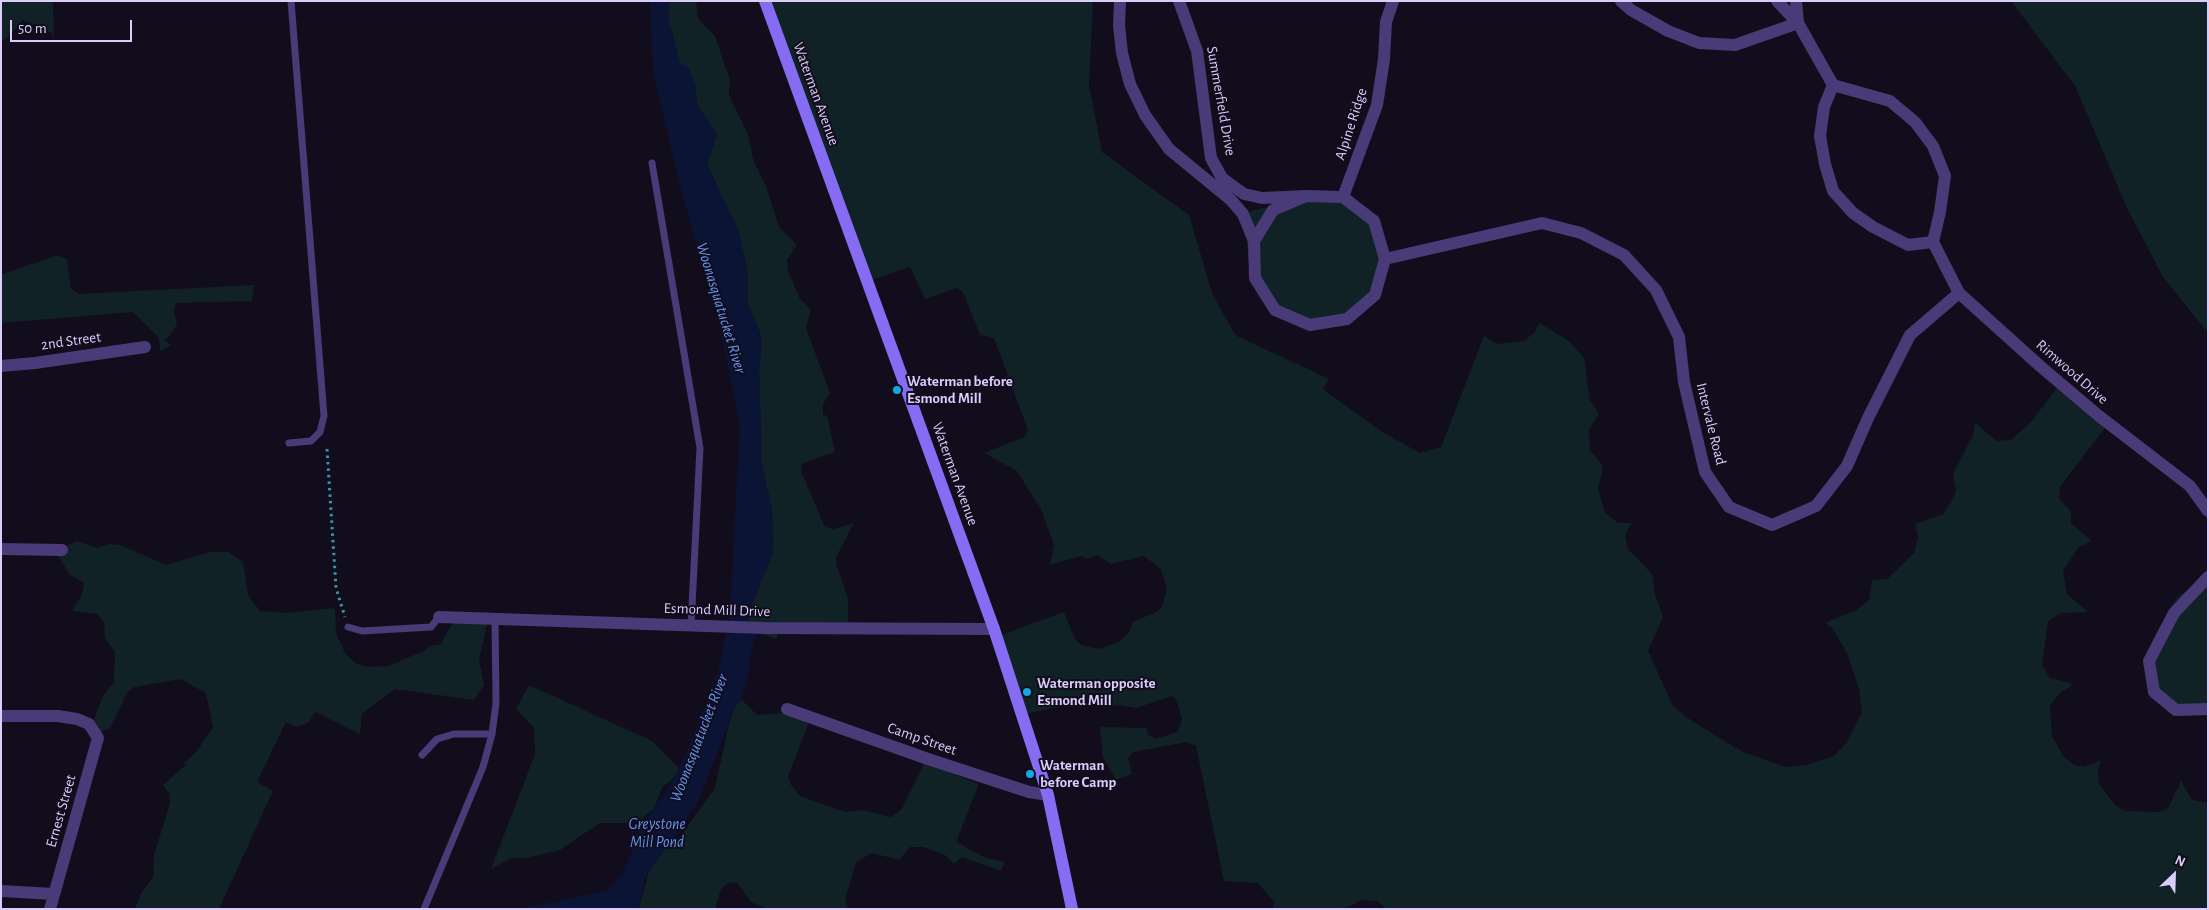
<!DOCTYPE html>
<html>
<head>
<meta charset="utf-8">
<style>
  body { margin:0 }
  #map { position:relative; width:2209px; height:910px; overflow:hidden; background:#120d1c; font-family:"Alegreya Sans",sans-serif }
  canvas { display:block }
  .frame { position:absolute; inset:0; border:2px solid #daccfb; pointer-events:none }
  .north { position:absolute; left:2149px; top:850px; width:50px; height:50px; -webkit-text-stroke:4px #120d1c; paint-order:stroke; rotate:24deg; font-size:14px; font-weight:700; line-height:20px; text-align:center; color:#daccfb }
  .north::after { content:''; display:block; margin:auto; width:18px; height:22px; background:#daccfb; clip-path:polygon(50% 0,100% 100%,50% 72%,0 100%) }
  .scale { position:absolute; left:10px; top:20px; width:122px; height:22px; box-sizing:border-box; border:2px solid #daccfb; border-top:0; padding-left:6px; font-size:15px; line-height:18px; white-space:nowrap; color:#daccfb; -webkit-text-stroke:4px #120d1c; paint-order:stroke }
</style>
</head>
<body>
<div id="map">
<canvas width="2209" height="910"></canvas>
<div class="frame"></div>
<div class="north">N</div>
<div class="scale">50 m</div>
</div>
<script>
const ctx = document.querySelector('canvas').getContext('2d');
ctx.lineJoin = 'round';
function fill(path, color) {
  ctx.fillStyle = color;
  ctx.fill(path, 'evenodd');
}
function shape(rows) {
  const path = new Path2D();
  for (const r of rows) {
    path.moveTo(r[0], r[1]);
    for (let i = 2; i < r.length; i += 2) path.lineTo(r[i], r[i + 1]);
  }
  return path;
}
function trace(path, color, width, dash) {
  ctx.strokeStyle = color;
  ctx.lineWidth = width;
  ctx.lineCap = dash ? 'butt' : 'round';
  ctx.setLineDash(dash || []);
  ctx.stroke(path);
}
function drawText(font, color, halo, rows, align = 'center') {
  ctx.font = font + ' "Alegreya Sans",sans-serif';
  ctx.lineWidth = 4;
  ctx.setLineDash([]);
  ctx.textBaseline = 'middle';
  ctx.strokeStyle = halo;
  ctx.fillStyle = color;
  for (const [text, x, y, turn = 0] of rows) {
    ctx.save();
    ctx.translate(x, y);
    ctx.rotate((+turn || 0) * Math.PI / 180);
    ctx.textAlign = isNaN(turn) ? turn : align;
    if (halo) ctx.strokeText(text, 0, 0);
    ctx.fillText(text, 0, 0);
    ctx.restore();
  }
}
const green = shape([
  [1,1,53,1,54,37,50,32,23,20,5,40,1,39],
  [669,1,696,1,698,19,715,36,730,80,729,95,748,134,753,159,766,186,779,227,797,245,787,260,788,271,800,299,811,309,806,328,830,393,823,404,823,414,827,416,835,452,802,464,801,471,825,527,833,529,854,523,836,557,837,567,848,598,848,631,777,633,777,639,747,629,752,604,773,553,772,510,762,466,759,371,762,338,748,304,748,274,738,229,707,165,717,134,697,105,695,84,680,64,669,21],
  [767,1,1093,1,1089,85,1102,152,1189,215,1212,293,1235,335,1329,379,1323,389,1382,432,1420,453,1441,447,1484,336,1498,344,1524,341,1535,332,1539,323,1569,341,1584,358,1590,400,1599,414,1589,430,1590,450,1603,466,1598,489,1605,513,1618,523,1631,523,1625,535,1628,549,1653,575,1654,591,1663,617,1648,651,1673,706,1686,717,1741,751,1785,767,1807,765,1834,756,1846,743,1862,712,1859,689,1847,653,1832,628,1825,623,1856,610,1869,600,1872,580,1887,579,1914,553,1918,537,1915,524,1944,514,1956,492,1953,474,1973,435,1975,423,1997,441,2011,440,2032,421,2058,386,2107,425,2060,487,2059,498,2071,512,2071,523,2092,541,2078,548,2063,571,2067,594,2088,612,2061,613,2048,621,2042,665,2050,678,2074,684,2060,693,2050,705,2052,736,2063,756,2074,765,2084,767,2101,760,2098,770,2099,784,2115,805,2125,811,2159,812,2168,808,2181,781,2192,800,2208,803,2208,909,1387,909,1377,901,1361,900,1348,907,1331,909,1273,909,1274,902,1258,883,1224,881,1196,746,1187,742,1133,752,1128,758,1132,774,1116,780,1103,757,1100,727,1146,728,1149,735,1155,739,1177,732,1182,720,1177,701,1172,696,1136,708,1120,705,1104,707,1085,696,1062,706,1024,714,999,636,1064,612,1075,639,1081,645,1100,649,1120,641,1129,632,1133,622,1156,612,1162,607,1167,589,1161,569,1144,556,1111,564,1098,555,1087,559,1081,556,1050,565,1054,545,1041,509,1017,471,984,453,1024,437,1028,430,994,338,980,335,963,292,957,288,925,299,910,267,869,281],
  [2011,1,2208,1,2208,333,2163,277,2127,208,2075,86],
  [1314,198,1353,198,1387,243,1385,263,1358,314,1323,327,1278,314,1251,284,1244,215,1254,210],
  [57,255,67,259,71,288,79,294,254,285,252,301,176,303,174,310,177,324,170,336,164,340,171,345,160,351,159,338,133,312,1,323,1,275],
  [77,541,97,548,109,544,120,545,166,565,210,552,229,552,243,562,248,595,260,611,286,613,335,608,336,633,345,653,355,663,369,667,388,666,424,651,430,646,441,644,457,614,487,624,479,660,484,685,474,700,395,689,362,714,360,734,315,712,309,722,297,727,286,722,257,782,273,791,219,909,135,909,142,892,153,877,154,855,170,803,169,793,163,785,188,763,183,764,197,751,213,727,206,693,180,679,134,687,127,693,110,728,99,733,92,725,103,696,114,682,115,652,105,638,104,622,97,614,72,611,82,595,84,583,70,575,55,551],
  [2208,575,2208,708,2176,707,2157,689,2152,642,2171,606,2180,595],
  [529,685,652,741,680,769,671,781,663,786,654,808,642,819,629,823,600,823,560,850,526,858,511,858,491,869,535,754,534,728,516,709],
  [741,699,757,715,789,712,809,722,788,776,791,785,800,796,836,809,847,812,862,810,891,817,902,809,924,763,979,784,956,842,986,858,1005,862,1001,871,962,857,954,864,945,855,923,847,910,847,899,860,872,853,856,862,845,900,848,909,768,909,751,902,738,884,730,882,721,889,715,909,639,909,653,855,677,841,715,788,729,724,735,707]
]);
const water = shape([
  [650,1,669,1,669,21,680,64,688,67,695,84,697,105,717,134,707,165,738,229,748,274,748,304,762,338,759,371,762,466,772,510,773,553,752,604,747,629,757,632,749,656,749,672,741,699,735,707,698,802,645,878,639,909,519,909,606,891,623,874,642,825,669,788,690,745,718,672,730,615,740,424,718,319,680,186,653,71]
]);
const path = shape([
  [327,449,336,588,345,617]
]);
const service = shape([
  [652,163,700,448,691,626],
  [289,443,311,441,320,432,324,416,291,1],
  [348,627,362,631,431,627,439,617],
  [422,755,437,739,454,734,492,734],
  [424,909,483,767,492,734,496,703,495,618]
]);
const minor = shape([
  [1120,1,1119,25,1122,53,1130,84,1145,115,1169,149,1231,200,1243,214,1254,241],
  [1179,1,1197,51,1211,158,1222,178,1244,194,1262,198,1306,196,1343,197,1374,221,1385,259,1375,295,1347,319,1310,325,1275,310,1255,278,1254,241,1273,210,1306,196],
  [1621,1,1631,10,1668,31,1699,43,1735,45,1798,23],
  [1777,1,1798,23,1833,85,1890,101,1915,122,1933,146,1945,176,1940,212,1933,242,1959,293,2040,366,2099,416,2190,486,2208,511],
  [1796,1,1798,23],
  [1833,85,1824,107,1820,136,1825,164,1833,191,1853,213,1873,227,1908,245,1933,242],
  [1343,197,1377,105,1384,59,1386,22,1393,1],
  [1385,259,1542,223,1581,233,1624,255,1656,290,1679,337,1684,382,1705,472,1729,507,1772,525,1816,506,1847,466,1868,418,1910,335,1959,293],
  [1,366,35,363,145,347],
  [1,549,62,550],
  [2208,577,2174,613,2149,661,2154,692,2176,710,2208,709],
  [439,617,765,628,994,629],
  [787,709,928,759,1029,792,1048,795],
  [1,716,58,716,77,719,89,724,98,738,50,909],
  [1,891,54,894]
]);
const secondary = shape([
  [765,1,994,629,1048,795,1072,909]
]);
const markers = [
  [897,390,5,"#12a7e1"],
  [1027,692,5,"#12a7e1"],
  [1030,774,5,"#12a7e1"]
];
const streetNames = [
  ["Waterman Avenue",816,94,70],
  ["Summerfield Drive",1221,101,80],
  ["Alpine Ridge",1351,124,-72],
  ["2nd Street",71,341,-8],
  ["Rimwood Drive",2072,372,41],
  ["Intervale Road",1711,424,76],
  ["Waterman Avenue",955,474,70],
  ["Esmond Mill Drive",717,610,2],
  ["Camp Street",922,739,19],
  ["Ernest Street",61,811,-74]
];
const poiNames = [
  ["Waterman before",907,381],
  ["Esmond Mill",907,398],
  ["Waterman opposite",1037,683],
  ["Esmond Mill",1037,700],
  ["Waterman",1040,765],
  ["before Camp",1040,782]
];
const waterNames = [
  ["Woonasquatucket River",721,308,73],
  ["Woonasquatucket River",699,738,-69],
  ["Greystone",657,824],
  ["Mill Pond",657,842]
];
fill(green, '#102225');
fill(water, '#0c1436');
trace(path, '#3698a5', 3, [2.5, 4]);
trace(service, '#483b78', 7);
trace(minor, '#483b78', 12);
trace(secondary, '#866bf3', 12);
for (const [x, y, r, color] of markers) {
  const dot = new Path2D();
  dot.arc(x, y, r, 0, 2 * Math.PI);
  ctx.fillStyle = color;
  ctx.fill(dot);
  trace(dot, '#120d1c', 2);
}
drawText('15px', '#daccfb', '#120d1c', streetNames);
drawText('bold 15px', '#daccfb', '#120d1c', poiNames, 'left');
drawText('italic 16px', '#6296f3', '#120d1c', waterNames);
</script>
</body>
</html>
